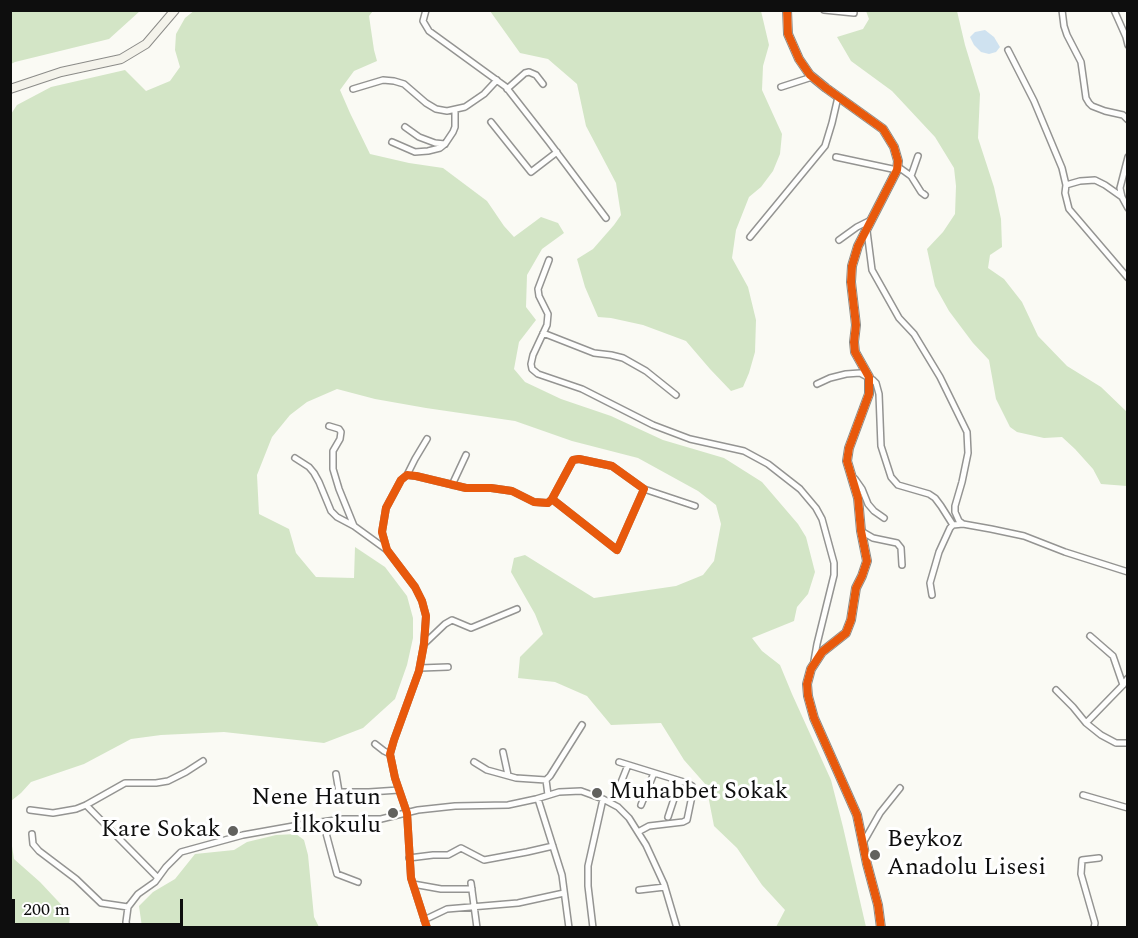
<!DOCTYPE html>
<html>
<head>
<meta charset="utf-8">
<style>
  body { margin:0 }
  #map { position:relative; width:1138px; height:938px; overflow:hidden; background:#fafaf4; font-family:Spectral,serif }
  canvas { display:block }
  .frame { position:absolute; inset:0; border:12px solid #0e0e0e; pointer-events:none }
  .scale { position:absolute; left:12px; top:899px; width:171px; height:27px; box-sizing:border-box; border:3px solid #0e0e0e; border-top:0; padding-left:8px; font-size:18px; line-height:21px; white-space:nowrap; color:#0e0e0e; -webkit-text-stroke:4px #fff; paint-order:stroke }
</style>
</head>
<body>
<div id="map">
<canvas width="1138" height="938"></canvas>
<div class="frame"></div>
<div class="scale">200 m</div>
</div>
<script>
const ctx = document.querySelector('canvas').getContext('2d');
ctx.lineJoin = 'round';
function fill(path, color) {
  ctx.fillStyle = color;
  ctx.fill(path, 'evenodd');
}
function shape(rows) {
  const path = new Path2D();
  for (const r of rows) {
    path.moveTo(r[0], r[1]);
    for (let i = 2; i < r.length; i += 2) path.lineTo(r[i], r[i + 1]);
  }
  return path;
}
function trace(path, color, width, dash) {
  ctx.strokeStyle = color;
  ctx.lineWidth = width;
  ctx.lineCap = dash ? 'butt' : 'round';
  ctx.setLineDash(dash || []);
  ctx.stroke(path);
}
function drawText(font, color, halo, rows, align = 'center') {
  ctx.font = font + ' Spectral,serif';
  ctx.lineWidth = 6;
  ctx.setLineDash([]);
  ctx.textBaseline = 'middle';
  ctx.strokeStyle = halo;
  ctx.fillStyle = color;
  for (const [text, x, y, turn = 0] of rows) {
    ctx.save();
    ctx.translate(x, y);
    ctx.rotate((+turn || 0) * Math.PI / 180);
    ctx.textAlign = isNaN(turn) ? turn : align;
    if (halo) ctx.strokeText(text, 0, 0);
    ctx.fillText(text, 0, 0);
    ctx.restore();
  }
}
const forest = shape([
  [11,10,140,10,140,11,109,39,15,62,11,64],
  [195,10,373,11,369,16,374,50,377,61,354,71,340,90,350,113,370,154,409,163,443,168,487,201,504,226,514,237,541,217,558,223,564,233,542,249,527,275,526,307,536,320,519,342,514,369,525,382,561,399,611,416,663,440,724,458,762,482,798,524,806,537,815,572,808,594,797,607,794,621,752,638,762,651,780,665,792,694,831,780,843,827,866,927,776,927,785,910,762,885,737,848,714,826,706,785,684,760,661,723,611,725,587,696,555,682,518,678,520,657,543,634,535,614,511,572,514,558,525,555,594,598,676,586,703,575,714,561,721,524,716,505,698,491,638,458,572,441,515,421,426,408,375,399,337,389,307,402,290,415,272,437,257,475,259,514,289,529,296,553,316,577,354,578,355,547,385,567,407,596,413,618,413,638,407,665,395,699,363,728,324,743,224,732,161,735,131,739,84,764,31,782,21,793,11,801,11,114,17,105,51,87,125,70,146,91,170,81,180,67,175,50,176,34,185,18],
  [490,11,761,11,769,45,763,66,762,90,782,134,780,154,773,171,761,187,749,197,736,230,732,258,748,287,756,320,755,352,749,373,743,387,731,391,710,369,686,341,643,325,611,318,598,317,585,287,577,259,593,249,614,225,621,215,616,183,586,126,577,84,548,59,520,53],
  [866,11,957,11,965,45,980,94,978,138,994,187,1001,219,1002,247,990,255,988,268,1004,279,1022,302,1038,336,1067,366,1101,387,1127,412,1127,486,1101,484,1093,469,1075,449,1062,437,1044,438,1017,432,1010,427,996,399,989,360,973,343,949,311,935,286,927,249,943,232,955,214,956,186,954,168,935,137,892,91,851,61,837,37,863,29,869,19],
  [10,833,14,859,40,882,70,914,69,927,11,927],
  [296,834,304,840,308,855,314,917,319,927,142,927,139,906,153,892,175,879,195,854,234,850,247,842,276,835]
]);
const water = shape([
  [985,30,994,37,1000,47,996,52,989,54,981,52,974,45,970,37,975,32]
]);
const street = shape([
  [426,10,423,21,429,31,506,87,549,142,606,218],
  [824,10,854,13],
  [1062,10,1064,26,1067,35,1081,62,1086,98,1089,103,1092,106,1105,111,1123,115,1128,120],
  [1114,10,1126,37,1128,45],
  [1008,50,1034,101,1062,168,1066,185,1065,193,1069,209,1128,278],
  [781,87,812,77],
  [353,89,383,80,394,81,404,84,426,103,436,109,447,111,465,107,484,94,497,80],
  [507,89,525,73,529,72,536,75,543,84],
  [491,122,531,172,557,152],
  [405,127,419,137,435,143,445,144],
  [392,142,415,152,428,151,440,148,445,144,453,132,455,127,455,110],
  [836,157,897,170],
  [1128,157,1120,188,1122,197,1128,208],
  [897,166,911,176,921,192,925,195],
  [911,176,918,156],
  [1066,185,1080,181,1095,180,1105,185,1122,197],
  [867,231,872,270,899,318,914,334,940,377,967,432,968,453,962,482,955,506,955,512,959,521,963,524,991,529,1024,536,1065,552,1128,572],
  [750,237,825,146,832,123,838,97],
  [839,240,857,227,871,220],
  [549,260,538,289,539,296,548,314,547,325,533,355,531,364,532,369,538,374,582,389,653,425,690,439,744,451,768,464,800,489,816,508,822,519,834,563,834,575,817,644,814,661],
  [543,333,594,353,611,355,623,358,646,371,676,395],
  [817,384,830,378,846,374,860,373,873,380,876,383,879,394,881,446,891,477,898,485,929,494,935,498,941,506,953,525],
  [329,426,339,429,341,432,340,439,333,451,333,469,339,489,354,526,387,550],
  [295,458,309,467,314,473,319,482,331,511,337,517,354,526],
  [407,475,415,459,427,439],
  [855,479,862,489,868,504,874,511,884,518],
  [452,485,466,455],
  [644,489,695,506],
  [861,531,873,538,897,543,901,548,902,565],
  [932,595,930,583,939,552,950,528,953,525,963,524],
  [1090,636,1113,656,1123,685],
  [424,644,445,624,452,620,471,628,517,609],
  [420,668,448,667],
  [1056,690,1073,707,1086,723,1101,735,1116,743,1128,743],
  [1086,723,1123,685,1128,678],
  [375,744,384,751,390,754],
  [503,752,508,775],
  [474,762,487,770,516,778,546,780],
  [619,762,687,783,692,786,693,791,687,820,683,822,649,826,638,832],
  [336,774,339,792],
  [618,790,628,765],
  [323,792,369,792,399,790],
  [548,795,546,780,550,776,582,725],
  [1083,795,1128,808],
  [538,799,562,875,569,928],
  [86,805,158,878],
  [641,805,654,773],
  [30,810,53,813,76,809,86,805,125,783,156,783,168,781,186,772,203,761],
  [668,817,680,781],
  [323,822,337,874,358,882],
  [32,834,33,844,39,851,76,879,101,903,128,907],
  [863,843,880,813,900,788],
  [409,858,433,855,448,855,461,848,484,860,527,852,553,846],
  [471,883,477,928],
  [413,884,441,889,472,889],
  [639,890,665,887],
  [424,920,447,909,518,903,564,893],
  [127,928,126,922,128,907,138,894,155,882,166,867,181,852,243,835,299,825,343,819,381,819,418,810,455,806,508,805,536,799,559,792,581,791,603,799,618,807,629,818,646,845,664,884,677,928],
  [427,928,411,878,407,813,395,778,390,754,394,740,419,671,424,644,426,616,422,601,415,587,387,550,382,532,386,508,401,480,407,475,416,476,466,488,491,488,512,491,534,502,548,503,552,499,573,460,579,459,612,466,644,489,617,550,552,499],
  [593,928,588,886,588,866,603,799],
  [1094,928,1095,923,1081,874,1082,860,1099,858]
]);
const secondary = shape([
  [787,10,788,34,799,59,810,75,826,88,883,129,894,147,898,161,897,170,858,246,852,266,851,282,856,325,854,342,855,352,869,377,869,394,849,448,847,461,858,498,861,531,867,561,862,576,856,588,851,620,846,633,822,652,811,669,807,684,808,696,814,718,857,815,867,864,878,905,881,928],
  [10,89,61,72,121,59,146,44,175,10]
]);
const cycleway = shape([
  [787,10,788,34,799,59,810,75,826,88,883,129,894,147,898,161,897,170,858,246,852,266,851,282,856,325,854,342,855,352,869,377,869,394,849,448,847,461,858,498,861,531,867,561,862,576,856,588,851,620,846,633,822,652,811,669,807,684,808,696,814,718,857,815,867,864,878,905,881,928],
  [427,928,411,878,407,813,395,778,390,754,394,740,419,671,424,644,426,616,422,601,415,587,387,550,382,532,386,508,401,480,407,475,416,476,466,488,491,488,512,491,534,502,548,503,552,499,573,460,579,459,612,466,644,489,617,550,552,499]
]);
const markers = [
  [597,793,6,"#61615e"],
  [393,813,6,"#61615e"],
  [233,831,6,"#61615e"],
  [875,855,6,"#61615e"]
];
const poiNames = [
  ["Muhabbet Sokak",609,793],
  ["Nene Hatun",381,799,"right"],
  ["İlkokulu",381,827,"right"],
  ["Kare Sokak",221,831,"right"],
  ["Beykoz",887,841],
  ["Anadolu Lisesi",887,869]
];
fill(forest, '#d3e5c6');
fill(water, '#cfe2f0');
trace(street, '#949492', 8);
trace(secondary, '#8b8b88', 10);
trace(street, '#fefefd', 5);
trace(secondary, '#f4f3eb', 8);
trace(cycleway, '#e8590c', 8);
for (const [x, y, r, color] of markers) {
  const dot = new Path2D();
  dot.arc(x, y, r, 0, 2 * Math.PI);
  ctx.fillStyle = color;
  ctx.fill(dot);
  trace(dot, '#fff', 2);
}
drawText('24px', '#0e0e0e', '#fff', poiNames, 'left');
</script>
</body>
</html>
